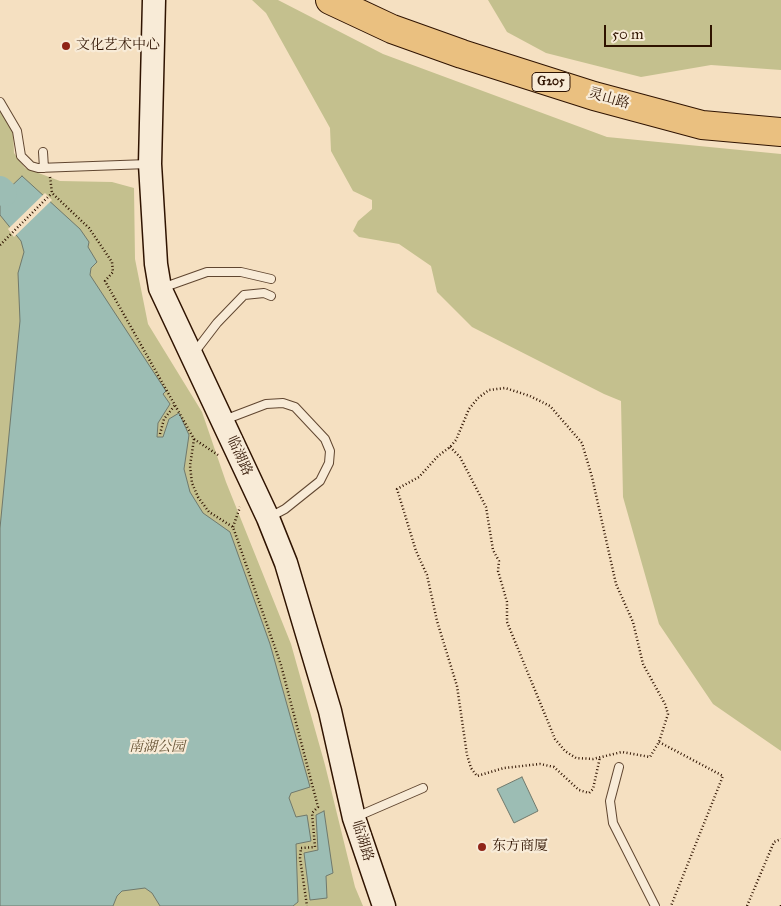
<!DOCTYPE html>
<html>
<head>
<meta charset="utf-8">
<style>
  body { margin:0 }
  #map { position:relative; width:781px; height:906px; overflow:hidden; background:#f5e0c1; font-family:"IM FELL Great Primer",serif }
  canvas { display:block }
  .scale { position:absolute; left:604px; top:25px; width:108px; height:22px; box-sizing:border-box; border:2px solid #2f1300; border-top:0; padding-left:6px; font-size:15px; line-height:18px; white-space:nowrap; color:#2f1300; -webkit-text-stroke:4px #f8ebd7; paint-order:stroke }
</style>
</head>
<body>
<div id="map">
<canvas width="781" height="906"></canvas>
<div class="scale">50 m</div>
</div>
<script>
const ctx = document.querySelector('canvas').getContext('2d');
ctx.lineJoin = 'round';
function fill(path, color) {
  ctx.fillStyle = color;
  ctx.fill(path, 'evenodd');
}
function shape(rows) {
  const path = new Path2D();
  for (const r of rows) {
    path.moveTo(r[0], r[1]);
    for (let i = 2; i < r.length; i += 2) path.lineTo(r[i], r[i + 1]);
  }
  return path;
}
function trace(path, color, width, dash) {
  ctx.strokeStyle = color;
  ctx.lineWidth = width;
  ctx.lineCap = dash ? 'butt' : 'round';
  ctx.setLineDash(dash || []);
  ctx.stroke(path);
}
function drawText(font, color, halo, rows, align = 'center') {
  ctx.font = font + ' "IM FELL Great Primer","Noto Serif SC",serif';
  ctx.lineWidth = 4.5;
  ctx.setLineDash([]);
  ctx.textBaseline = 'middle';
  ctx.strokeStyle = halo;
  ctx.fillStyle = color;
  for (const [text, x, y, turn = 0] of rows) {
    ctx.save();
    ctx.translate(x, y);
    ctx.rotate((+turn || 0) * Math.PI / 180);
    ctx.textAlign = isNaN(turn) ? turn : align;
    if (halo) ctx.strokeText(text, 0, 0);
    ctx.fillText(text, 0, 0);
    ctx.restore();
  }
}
const green = shape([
  [252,0,278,0,383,54,607,137,781,154,781,751,713,704,659,624,623,497,621,401,604,394,472,327,437,292,431,266,399,244,359,237,353,231,358,221,372,209,372,200,353,191,331,151,330,128,266,13],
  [488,0,781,0,781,70,711,65,641,77,546,53,507,32],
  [0,111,13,128,14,153,25,168,60,181,112,182,134,188,135,259,148,324,202,412,226,482,291,644,325,765,355,887,363,906,0,906]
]);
const water = shape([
  [22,176,80,229,89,242,88,247,97,262,91,268,90,275,166,391,163,394,170,404,158,423,157,437,163,437,169,419,179,413,189,435,184,469,190,492,203,513,230,532,270,644,310,787,291,793,289,798,296,817,307,815,311,841,296,844,298,902,293,906,160,906,152,893,145,888,122,891,117,896,113,906,0,906,0,528,20,321,18,273,24,252,21,241,0,215,0,197,22,176],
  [522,777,538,811,514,823,497,789,522,777],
  [324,811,333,873,326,876,327,898,310,900,304,853,318,850,316,815,324,811]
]);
const pier = shape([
  [45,193,52,200,14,237,8,229]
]);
const river = shape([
  [0,189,4,193]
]);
const path = shape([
  [50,177,52,193,89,228,112,262,113,272,105,281,194,439,190,466,192,483,198,497,209,512,233,527,281,665,318,807,312,813,315,847,301,848,300,858,307,906],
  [0,245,52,193],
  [160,434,164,419,175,405],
  [194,439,218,455],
  [450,447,460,457,486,507,493,550,499,561,498,571,507,602,507,622,555,739,565,751,576,758,593,759,622,752,650,757,659,742,668,714,665,704,643,664,633,622,616,584,592,477,582,443,550,406,530,396,505,388,489,390,478,398,469,409,456,440,450,447,438,456,419,477,397,489,416,551,427,575,437,621,457,686,467,755,471,768,477,776,504,768,540,764,554,767,579,790,589,793,593,789,600,757],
  [233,527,240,507],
  [659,742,723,776,671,906],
  [747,906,774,842,781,839],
  [781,906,781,905]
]);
const lane = shape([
  [0,102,17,131,21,156,31,166,38,168,148,164],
  [43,152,44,168],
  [162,288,207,272,241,272,271,279],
  [194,353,217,323,244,295,264,293,271,296],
  [224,420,266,404,283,403,295,407,325,439,330,451,329,463,320,481,285,509,270,517],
  [619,767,610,801,613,823,655,906],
  [356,817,423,788]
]);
const secondary = shape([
  [154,0,150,164,156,264,160,288,268,518,286,563,330,711,354,818,384,906]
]);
const highway = shape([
  [330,0,392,29,462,54,594,96,702,125,781,132]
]);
const markers = [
  [66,46,5,"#8f2418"],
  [482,847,5,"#8f2418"]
];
const shields = [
  [551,82,38]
];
const shieldNames = [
  ["G205",551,82]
];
const poiNames = [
  ["文化艺术中心",76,46],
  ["东方商厦",492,847]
];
const streetNames = [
  ["灵山路",609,99,16],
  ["临湖路",239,456,66],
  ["临湖路",362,841,73]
];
const parkNames = [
  ["南湖公园",157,748]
];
fill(green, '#c4c08e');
fill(water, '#9cbdb4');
trace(water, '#70796c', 1);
fill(pier, '#f5e0c1');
trace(river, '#9cbdb4', 26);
trace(lane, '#604630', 10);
trace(secondary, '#2f1300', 25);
trace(highway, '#2f1300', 30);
trace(path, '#2f1300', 2.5, [1, 2.5]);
trace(lane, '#f8ebd7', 8);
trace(secondary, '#f8ebd7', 22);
trace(highway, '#eac080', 28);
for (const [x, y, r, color] of markers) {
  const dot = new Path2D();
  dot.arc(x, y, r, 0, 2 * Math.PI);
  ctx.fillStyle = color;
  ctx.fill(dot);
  trace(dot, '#f8ebd7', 2);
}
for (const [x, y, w] of shields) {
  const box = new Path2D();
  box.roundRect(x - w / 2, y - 9.5, w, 19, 4);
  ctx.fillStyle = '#f8ebd7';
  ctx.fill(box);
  trace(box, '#2f1300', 1);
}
drawText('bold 12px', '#2f1300', null, shieldNames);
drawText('14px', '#2f1300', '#f8ebd7', poiNames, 'left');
drawText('14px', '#2f1300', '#f8ebd7', streetNames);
drawText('italic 14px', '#635032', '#f8ebd7', parkNames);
</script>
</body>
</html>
